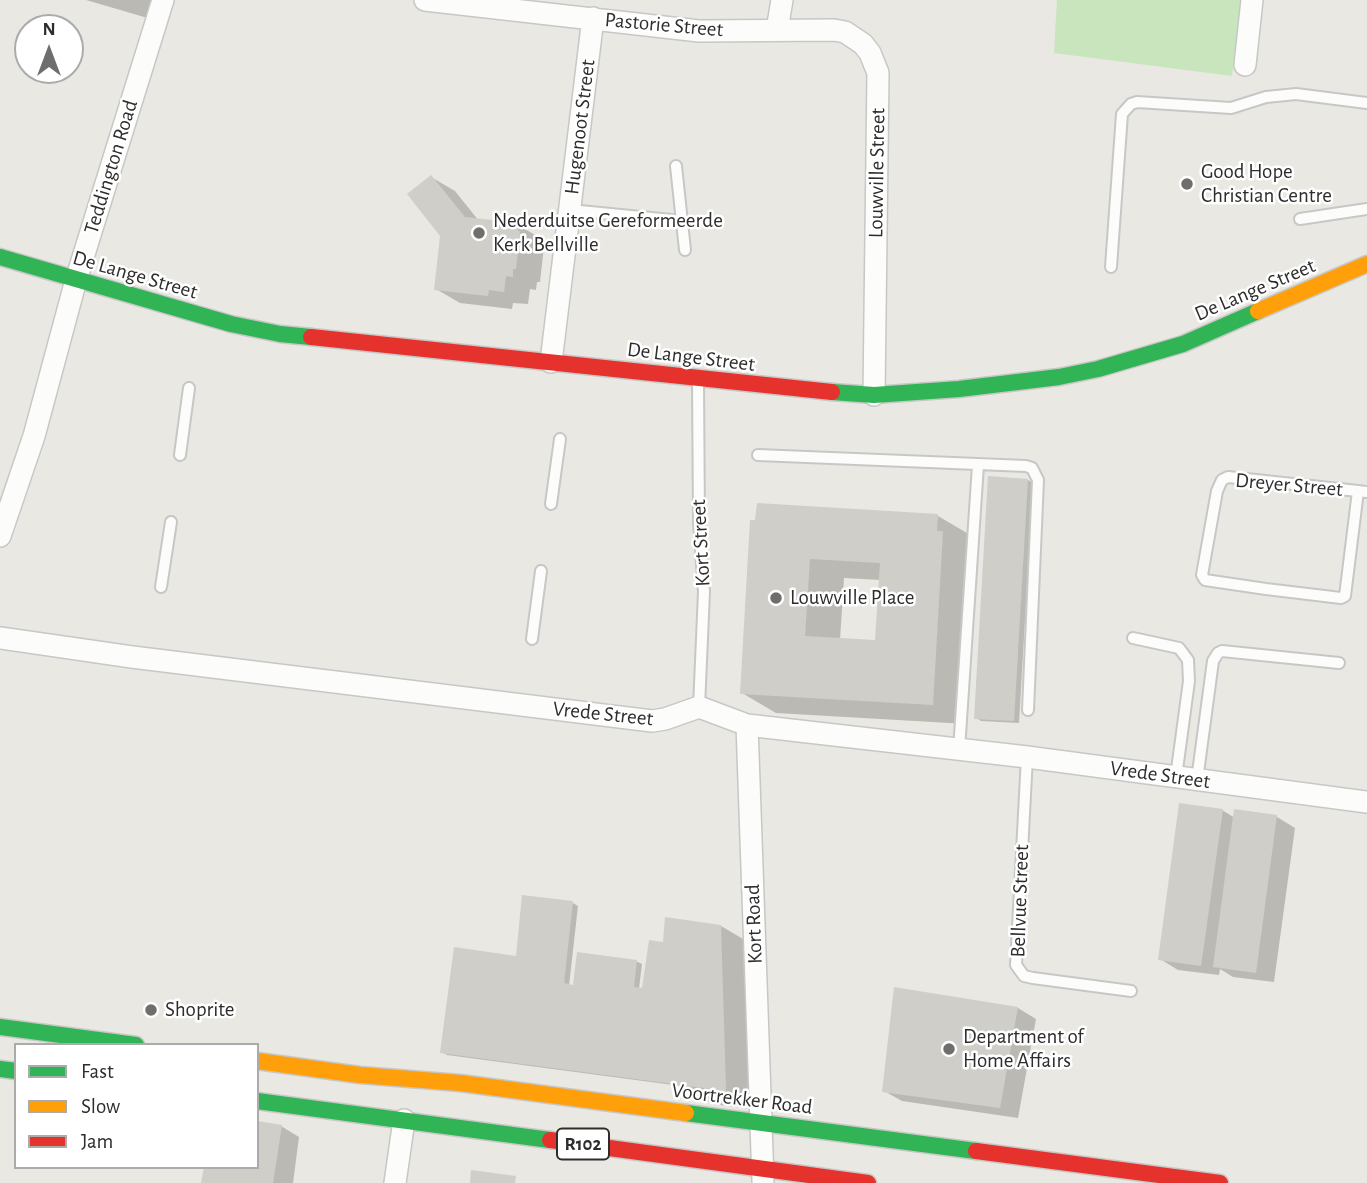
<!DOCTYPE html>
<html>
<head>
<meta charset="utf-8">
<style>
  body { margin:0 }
  #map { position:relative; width:1367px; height:1183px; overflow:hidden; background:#eae8e2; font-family:"Alegreya Sans",sans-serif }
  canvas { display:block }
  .legend { position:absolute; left:14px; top:1043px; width:245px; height:126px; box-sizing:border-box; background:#fff; border:2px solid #ababab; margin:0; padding:9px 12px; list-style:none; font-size:21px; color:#2d2d2d }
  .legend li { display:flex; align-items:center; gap:14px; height:35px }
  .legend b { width:35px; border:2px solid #ababab }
  .north { position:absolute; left:14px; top:14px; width:70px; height:70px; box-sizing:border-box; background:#fff; border:2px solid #ababab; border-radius:50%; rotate:0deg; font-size:19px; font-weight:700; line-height:28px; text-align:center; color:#2d2d2d }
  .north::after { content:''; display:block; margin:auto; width:24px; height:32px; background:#6f6e6c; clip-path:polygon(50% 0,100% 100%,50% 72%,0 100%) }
</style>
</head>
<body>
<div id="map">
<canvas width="1367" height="1183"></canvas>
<ul class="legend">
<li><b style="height:9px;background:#30b455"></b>Fast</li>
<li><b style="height:9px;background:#ff9f0a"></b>Slow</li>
<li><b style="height:9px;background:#e5322d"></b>Jam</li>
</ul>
<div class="north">N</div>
</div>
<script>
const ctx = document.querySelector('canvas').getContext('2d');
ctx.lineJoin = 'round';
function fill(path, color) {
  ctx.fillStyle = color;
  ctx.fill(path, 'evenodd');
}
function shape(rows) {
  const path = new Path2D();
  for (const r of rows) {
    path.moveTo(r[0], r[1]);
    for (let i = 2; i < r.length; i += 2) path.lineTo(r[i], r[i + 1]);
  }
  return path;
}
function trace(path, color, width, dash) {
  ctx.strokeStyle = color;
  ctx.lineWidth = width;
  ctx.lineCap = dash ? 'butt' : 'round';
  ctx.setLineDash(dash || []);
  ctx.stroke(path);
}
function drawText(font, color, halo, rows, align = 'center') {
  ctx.font = font + ' "Alegreya Sans",sans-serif';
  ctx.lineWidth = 5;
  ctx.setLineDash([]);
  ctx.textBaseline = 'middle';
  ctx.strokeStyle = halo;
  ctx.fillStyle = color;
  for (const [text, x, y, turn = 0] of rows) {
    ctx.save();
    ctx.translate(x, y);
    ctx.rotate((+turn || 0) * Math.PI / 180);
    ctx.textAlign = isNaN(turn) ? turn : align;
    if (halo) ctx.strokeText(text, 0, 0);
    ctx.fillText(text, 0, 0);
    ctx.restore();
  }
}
const green = shape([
  [1057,0,1241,0,1232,76,1054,53]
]);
const shadow = shape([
  [86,0,157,0,151,19],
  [431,177,455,191,479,221,518,225,542,239,541,245,544,246,540,282,537,282,536,290,530,289,528,304,513,303,512,309,460,303,436,289,442,236],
  [990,478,1028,480,1033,483,1019,723,981,721,976,718],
  [938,516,972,536,977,553,967,724,776,713,742,693,752,521],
  [844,578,880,580,876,642,840,640],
  [1222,810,1235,818,1236,811,1277,817,1295,828,1274,982,1233,977,1220,969,1219,975,1178,970,1160,959],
  [573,903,578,906,569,986,574,987,636,961,642,964,639,989,650,991,664,944,721,926,755,946,759,1110,712,1104,681,1086,447,1055,442,1052,518,958],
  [1018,1008,1036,1019,1018,1118,902,1101,884,1091],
  [281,1126,299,1137,293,1183,203,1183,257,1167]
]);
const building = shape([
  [431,175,465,217,519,223,518,231,520,231,516,269,513,269,513,277,506,276,504,292,489,290,488,296,434,290,440,236,407,194],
  [988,476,1028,479,1014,721,974,719],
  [757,503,938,514,937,531,943,531,933,705,740,694,750,520,755,520],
  [810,559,880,563,875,640,805,636],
  [1179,803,1223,809,1201,966,1158,960],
  [1234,809,1277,815,1256,973,1213,967],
  [522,895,573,901,564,983,573,985,577,952,637,960,634,987,642,988,649,940,663,942,665,917,721,925,726,1091,440,1053,454,947,516,956],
  [894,987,1018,1007,1000,1108,882,1092],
  [257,1121,282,1125,273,1183,201,1183,204,1167,257,1167],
  [471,1170,516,1176,515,1183,470,1183]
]);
const lane = shape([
  [676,166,685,250],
  [570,210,682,221],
  [1300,219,1367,209],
  [1111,267,1122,114,1131,104,1137,102,1231,108,1266,97,1296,94,1367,103],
  [698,381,699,523,704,592,699,707],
  [180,455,189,388],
  [758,455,1026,466,1032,468,1038,480,1028,710],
  [1358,491,1345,596,1341,598,1266,589,1205,580,1202,575,1217,491,1222,480,1228,477,1358,491,1367,492],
  [551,504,560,439],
  [161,587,171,522],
  [1133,638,1179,648,1188,660,1189,681,1176,777],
  [532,639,541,571],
  [959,750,978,465],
  [1027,757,1016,965,1024,976,1033,978,1131,991],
  [1197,780,1213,661,1218,653,1222,651,1339,663]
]);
const street = shape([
  [425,0,699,31,834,30,845,32,863,44,870,53,878,73,874,395],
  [777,30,782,0],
  [1245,65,1252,0],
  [551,362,593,18],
  [0,536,34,436,76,280,163,0],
  [0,638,132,657,652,721,665,719,699,707,747,725,1027,757,1367,802],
  [747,725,763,1181],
  [395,1183,404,1120]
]);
const fast = shape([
  [0,257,231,324,280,334,311,337],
  [832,392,874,395,959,389,1059,377,1098,369,1183,344,1258,311],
  [0,1027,136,1045],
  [0,1069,16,1071],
  [257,1101,550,1140],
  [686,1113,976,1151]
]);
const slow = shape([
  [1258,311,1367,264],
  [257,1061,360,1075,460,1083,686,1113]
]);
const jam = shape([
  [311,337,832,392],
  [550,1140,868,1183],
  [976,1151,1220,1183]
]);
const markers = [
  [1187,184,7,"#6f6e6c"],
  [479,233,7,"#6f6e6c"],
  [776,598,7,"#6f6e6c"],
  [151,1010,7,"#6f6e6c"],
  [949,1049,7,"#6f6e6c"]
];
const shields = [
  [583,1144,52]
];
const shieldNames = [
  ["R102",583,1144]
];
const streetNames = [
  ["Pastorie Street",664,25,5],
  ["Hugenoot Street",580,127,-83],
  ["Teddington Road",111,167,-73],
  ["Louwville Street",877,173,-89],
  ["De Lange Street",135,275,16],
  ["De Lange Street",1255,290,-23],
  ["De Lange Street",691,357,7],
  ["Dreyer Street",1289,485,5],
  ["Kort Street",701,543,-93],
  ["Vrede Street",603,714,6],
  ["Vrede Street",1160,775,8],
  ["Bellvue Street",1020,901,-88],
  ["Kort Road",754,924,-92],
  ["Voortrekker Road",742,1099,7]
];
const poiNames = [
  ["Good Hope",1201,172],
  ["Christian Centre",1201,196],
  ["Nederduitse Gereformeerde",493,221],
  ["Kerk Bellville",493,245],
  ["Louwville Place",790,598],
  ["Shoprite",165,1010],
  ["Department of",963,1037],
  ["Home Affairs",963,1061]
];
fill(green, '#c8e5bd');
fill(shadow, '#0003');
fill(building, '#cfcec9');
trace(lane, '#c8c7c7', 14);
trace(street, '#c8c7c7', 24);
trace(fast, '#c8c7c7', 19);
trace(slow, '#c8c7c7', 19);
trace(jam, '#c8c7c7', 19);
trace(lane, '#fcfcfb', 10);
trace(street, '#fcfcfb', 21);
trace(fast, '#30b455', 16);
trace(slow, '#ff9f0a', 16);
trace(jam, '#e5322d', 16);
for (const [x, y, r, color] of markers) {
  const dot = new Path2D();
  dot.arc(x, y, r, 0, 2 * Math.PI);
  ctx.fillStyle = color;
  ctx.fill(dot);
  trace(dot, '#fff', 2.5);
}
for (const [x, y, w] of shields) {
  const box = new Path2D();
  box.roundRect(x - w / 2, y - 15.5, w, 31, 5);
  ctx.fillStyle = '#fff';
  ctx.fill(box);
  trace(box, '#2d2d2d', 2);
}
drawText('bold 19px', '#2d2d2d', null, shieldNames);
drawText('21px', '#2d2d2d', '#fff', streetNames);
drawText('21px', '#2d2d2d', '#fff', poiNames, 'left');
</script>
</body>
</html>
